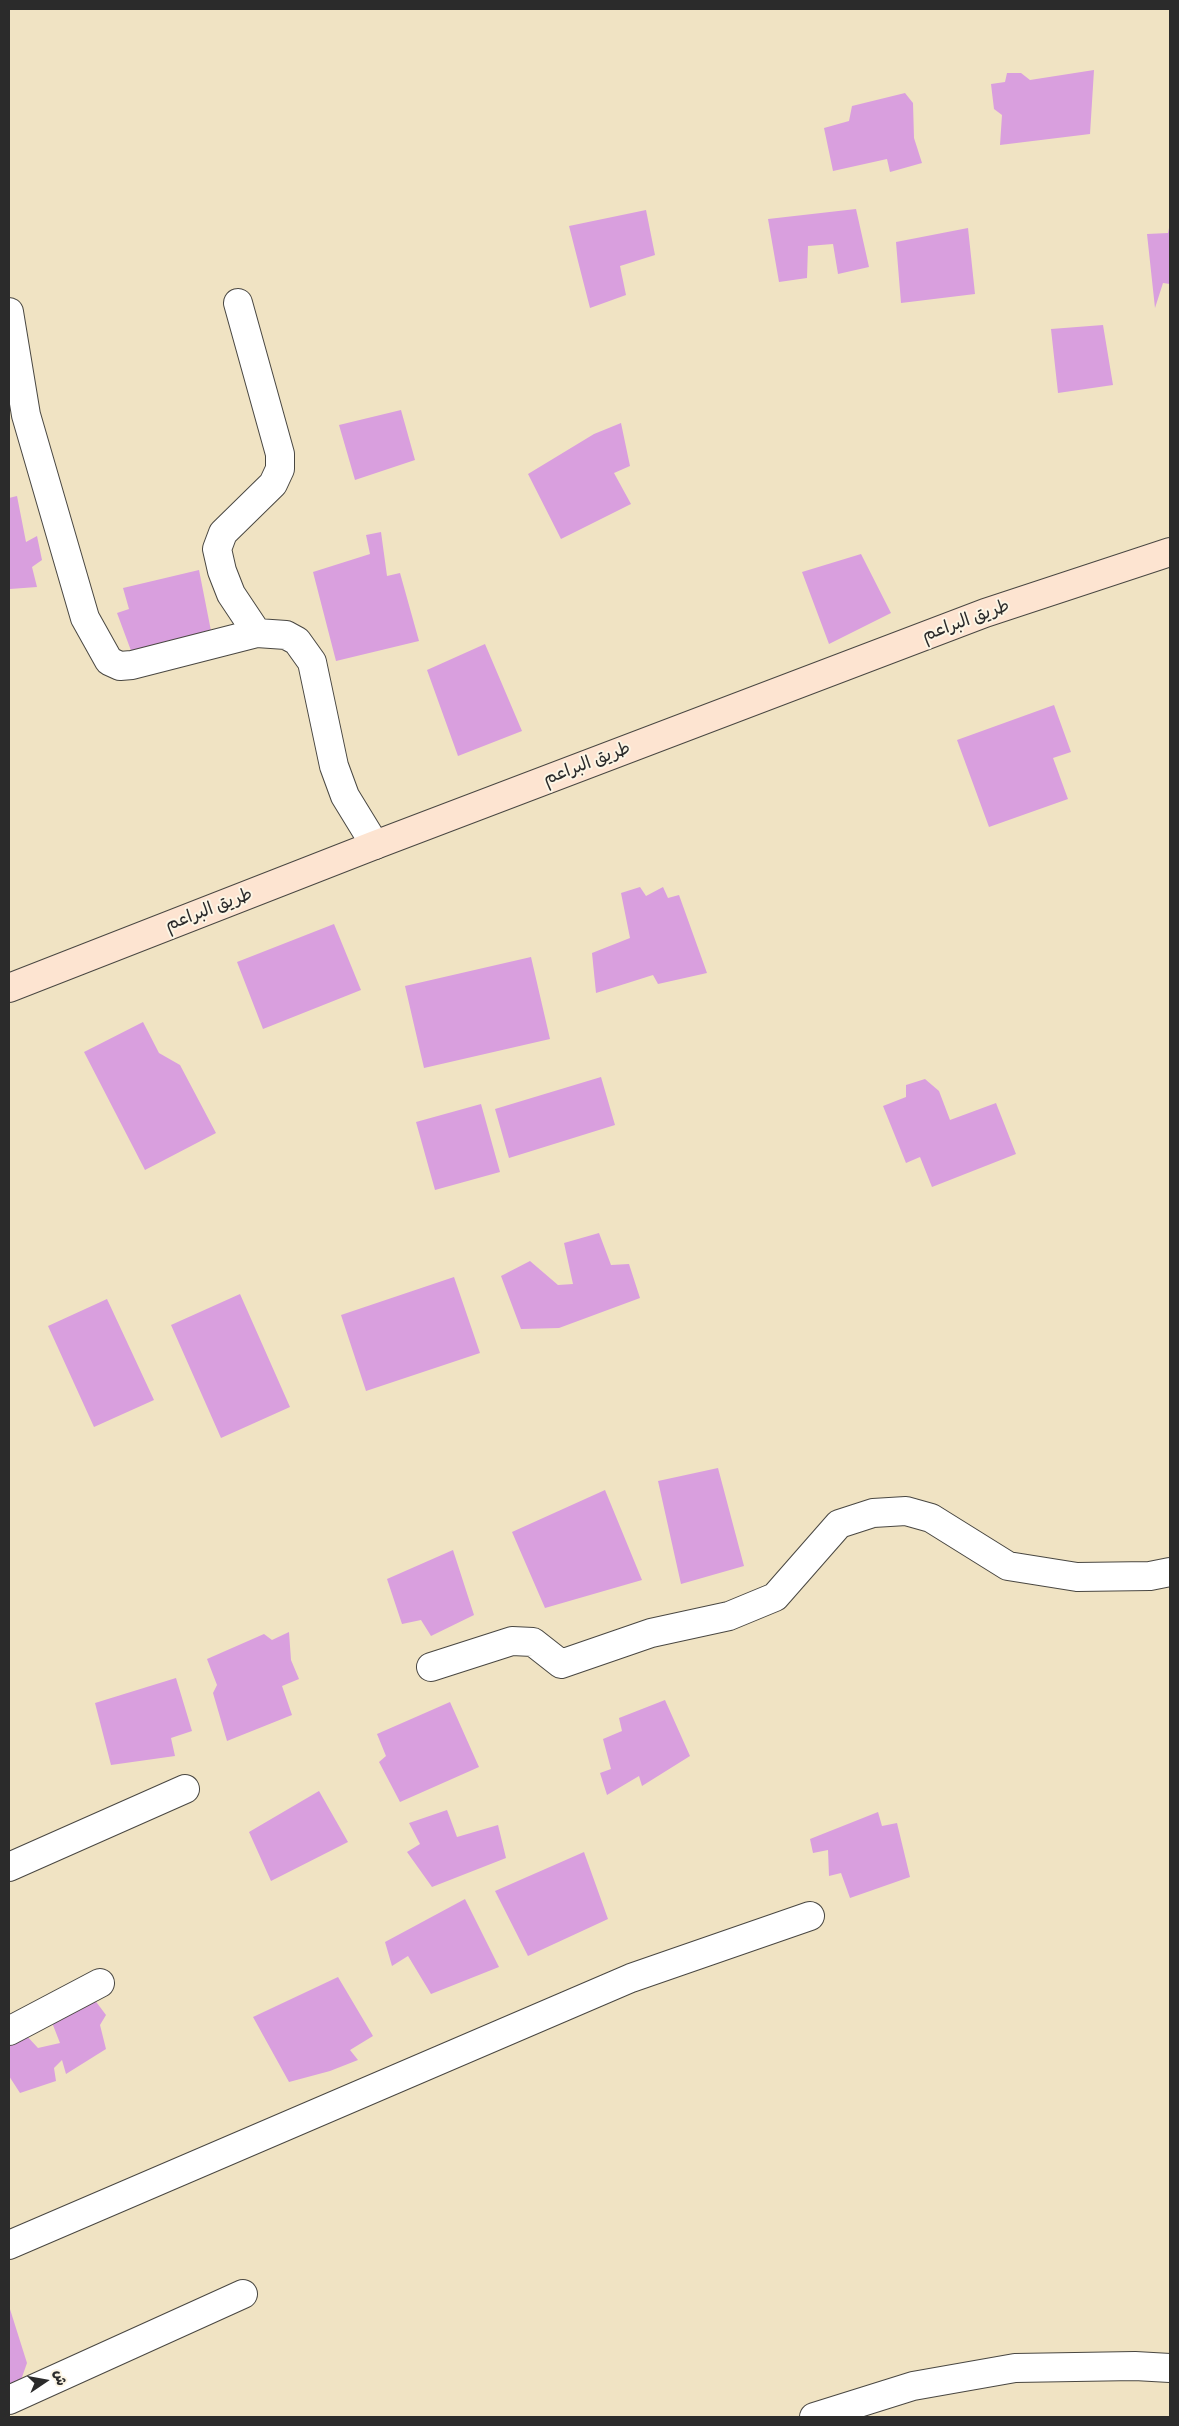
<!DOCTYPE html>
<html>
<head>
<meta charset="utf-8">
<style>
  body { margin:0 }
  #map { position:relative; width:1179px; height:2426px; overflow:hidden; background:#f0e3c3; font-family:Itim,"Playpen Sans Arabic",sans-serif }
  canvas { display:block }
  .frame { position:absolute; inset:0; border:10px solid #2b2b2b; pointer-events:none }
  .north { position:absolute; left:20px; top:2356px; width:50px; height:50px; -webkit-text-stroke:4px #fcf5e5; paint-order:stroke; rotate:78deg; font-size:14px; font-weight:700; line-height:20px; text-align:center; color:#2b2b2b }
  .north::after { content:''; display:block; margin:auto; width:18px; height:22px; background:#2b2b2b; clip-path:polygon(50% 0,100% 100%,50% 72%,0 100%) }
</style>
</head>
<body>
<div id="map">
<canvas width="1179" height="2426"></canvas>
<div class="frame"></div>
<div class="north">ش</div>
</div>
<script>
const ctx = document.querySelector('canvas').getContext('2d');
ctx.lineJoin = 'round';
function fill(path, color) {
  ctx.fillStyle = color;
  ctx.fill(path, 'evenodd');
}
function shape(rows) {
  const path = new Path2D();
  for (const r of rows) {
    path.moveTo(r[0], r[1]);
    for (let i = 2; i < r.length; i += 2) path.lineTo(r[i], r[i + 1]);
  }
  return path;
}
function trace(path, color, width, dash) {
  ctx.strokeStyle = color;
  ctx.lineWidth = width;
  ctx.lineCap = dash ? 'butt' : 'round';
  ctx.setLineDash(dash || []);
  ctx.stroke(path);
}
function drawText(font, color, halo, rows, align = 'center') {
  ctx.font = font + ' Itim,"Playpen Sans Arabic",sans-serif';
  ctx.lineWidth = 4;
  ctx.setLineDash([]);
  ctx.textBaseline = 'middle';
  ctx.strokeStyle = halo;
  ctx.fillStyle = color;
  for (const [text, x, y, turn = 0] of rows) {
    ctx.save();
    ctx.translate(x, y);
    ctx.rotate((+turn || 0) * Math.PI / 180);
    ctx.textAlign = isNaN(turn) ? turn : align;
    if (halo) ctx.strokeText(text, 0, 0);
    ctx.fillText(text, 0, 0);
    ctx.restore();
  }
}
const building = shape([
  [1094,70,1090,134,1000,145,1002,115,994,109,991,84,1005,82,1007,73,1021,73,1030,80],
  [905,93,913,103,914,138,922,163,890,172,887,159,833,171,824,128,849,121,852,106],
  [856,209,869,267,838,274,833,244,808,246,807,278,779,282,768,219],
  [646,210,655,255,620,266,626,295,590,308,569,226],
  [968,228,975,294,901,303,896,242],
  [1169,228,1170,284,1163,283,1155,308,1147,234,1168,233],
  [1103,325,1113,385,1058,393,1051,329],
  [401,410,415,460,355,480,339,425],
  [621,423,630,466,614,473,631,504,561,539,528,474,594,434],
  [17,496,26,542,37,536,42,560,32,567,37,587,10,589,9,498],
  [381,532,387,576,400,573,419,641,336,661,313,572,370,554,366,535],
  [861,554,891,613,829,644,802,572],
  [199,570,212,636,133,656,117,613,129,609,123,588],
  [485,644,522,731,458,756,427,670],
  [1054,705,1071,752,1053,758,1068,799,989,827,957,740],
  [640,887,646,896,663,887,668,898,679,895,707,973,658,984,653,975,596,993,592,953,630,938,621,893],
  [334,924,361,990,263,1029,237,962],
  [531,957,550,1039,424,1068,405,986],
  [143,1022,159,1053,180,1065,216,1133,145,1170,84,1052],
  [601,1077,615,1125,509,1158,495,1109],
  [925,1079,939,1091,950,1120,996,1103,1016,1154,932,1187,920,1157,906,1163,883,1106,906,1097,906,1085],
  [481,1104,500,1172,435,1190,416,1122],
  [599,1233,611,1265,629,1264,640,1298,559,1328,521,1329,501,1276,530,1261,558,1285,573,1284,564,1243],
  [454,1277,480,1353,366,1391,341,1315],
  [240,1294,290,1407,221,1438,171,1325],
  [107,1299,154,1400,94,1427,48,1326],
  [718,1468,744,1566,681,1584,658,1481],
  [605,1490,642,1580,545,1608,512,1532],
  [453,1550,474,1615,431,1636,421,1620,402,1624,387,1579],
  [289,1632,291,1660,299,1679,282,1686,292,1715,227,1741,213,1693,217,1685,207,1659,264,1634,272,1640],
  [176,1678,192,1731,171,1738,175,1756,111,1765,95,1703],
  [665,1700,690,1756,642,1786,639,1776,607,1795,600,1773,611,1769,603,1739,622,1731,619,1718],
  [450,1702,479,1767,400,1802,379,1762,386,1756,377,1734],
  [319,1791,348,1842,271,1881,249,1832],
  [447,1810,457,1837,498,1825,506,1858,432,1887,407,1852,420,1844,409,1823],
  [878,1812,882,1826,897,1823,910,1877,850,1898,841,1873,829,1876,828,1850,813,1853,810,1839],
  [584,1852,608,1919,528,1956,495,1891],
  [465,1899,499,1967,431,1994,408,1956,392,1966,385,1942],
  [338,1977,373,2036,350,2050,358,2060,330,2071,289,2082,253,2017],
  [94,1999,106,2015,100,2025,106,2049,66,2074,62,2060,54,2068,56,2081,20,2093,9,2076,9,2042,25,2034,38,2048,60,2043,51,2020],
  [9,2306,27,2363,15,2397,9,2399]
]);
const street = shape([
  [238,303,280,454,280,469,273,484,223,533,217,549,222,571,231,594,257,633,286,635,297,641,312,662,334,766,345,796,375,845],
  [9,312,26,415,85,618,109,661,120,666,132,665,257,633],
  [431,1667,512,1641,533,1642,561,1664,651,1633,729,1616,775,1597,839,1524,873,1513,906,1511,931,1518,1008,1566,1077,1577,1150,1576,1170,1572],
  [9,1867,185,1789],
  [9,2031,100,1983],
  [9,2245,631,1978,810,1916],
  [9,2400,243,2294],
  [814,2417,913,2386,1015,2368,1135,2366,1170,2368]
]);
const secondary = shape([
  [9,988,375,845,985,613,1170,552]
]);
const streetNames = [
  ["طريق البراعم",966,621,-20],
  ["طريق البراعم",587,764,-21],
  ["طريق البراعم",209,910,-21]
];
fill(building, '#d99fde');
trace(street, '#494742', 30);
trace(secondary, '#494742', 30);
trace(street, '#fff', 28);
trace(secondary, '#fde4d1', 28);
drawText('18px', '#2b2b2b', '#fcf5e5', streetNames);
</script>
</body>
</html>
